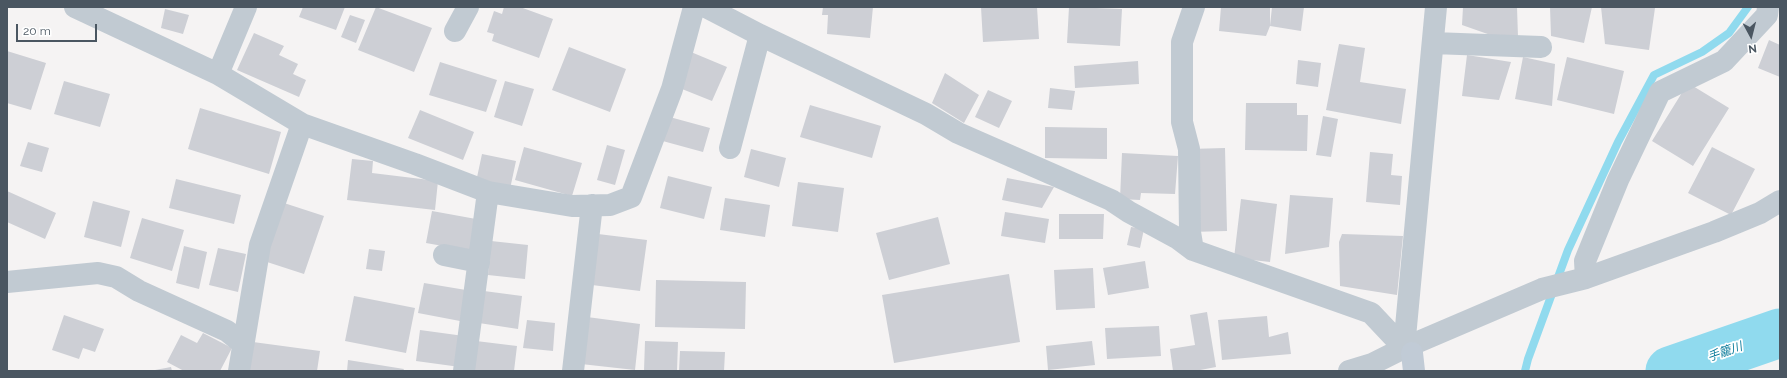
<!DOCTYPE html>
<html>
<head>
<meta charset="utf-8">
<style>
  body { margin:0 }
  #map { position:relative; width:1787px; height:378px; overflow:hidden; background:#f5f3f3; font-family:Raleway,sans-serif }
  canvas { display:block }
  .frame { position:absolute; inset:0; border:8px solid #4a5661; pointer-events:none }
  .north { position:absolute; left:1731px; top:16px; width:40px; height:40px; -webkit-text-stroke:3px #fff; paint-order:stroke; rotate:173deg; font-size:11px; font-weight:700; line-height:16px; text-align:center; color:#4a5661 }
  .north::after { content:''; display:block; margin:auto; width:14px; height:18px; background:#4a5661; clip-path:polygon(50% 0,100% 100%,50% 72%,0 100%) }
  .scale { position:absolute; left:16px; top:24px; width:81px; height:18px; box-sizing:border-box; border:2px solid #4a5661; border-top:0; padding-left:5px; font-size:12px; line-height:14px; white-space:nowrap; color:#4a5661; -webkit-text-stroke:3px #fff; paint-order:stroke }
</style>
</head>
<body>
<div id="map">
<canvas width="1787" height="378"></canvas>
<div class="frame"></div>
<div class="north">N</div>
<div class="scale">20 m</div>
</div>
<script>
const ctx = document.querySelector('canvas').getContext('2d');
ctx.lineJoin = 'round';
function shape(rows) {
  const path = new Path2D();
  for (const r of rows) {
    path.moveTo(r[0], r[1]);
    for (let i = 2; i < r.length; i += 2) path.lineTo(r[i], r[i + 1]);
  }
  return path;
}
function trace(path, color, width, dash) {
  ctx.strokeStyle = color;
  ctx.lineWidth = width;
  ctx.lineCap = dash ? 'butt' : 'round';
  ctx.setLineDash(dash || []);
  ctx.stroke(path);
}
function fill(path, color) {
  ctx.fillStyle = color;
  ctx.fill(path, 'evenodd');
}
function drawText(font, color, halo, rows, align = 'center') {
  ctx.font = font + ' Raleway,"Noto Sans JP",sans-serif';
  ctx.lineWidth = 3.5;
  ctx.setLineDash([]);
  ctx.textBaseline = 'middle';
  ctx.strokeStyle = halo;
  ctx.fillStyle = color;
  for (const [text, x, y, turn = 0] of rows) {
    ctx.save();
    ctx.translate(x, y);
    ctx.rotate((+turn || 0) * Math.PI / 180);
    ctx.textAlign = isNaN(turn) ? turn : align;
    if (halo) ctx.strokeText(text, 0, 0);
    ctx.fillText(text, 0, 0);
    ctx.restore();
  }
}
const stream = shape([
  [1525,371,1528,359,1568,250,1618,142,1654,75,1702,52,1729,33,1748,7]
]);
const river = shape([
  [1670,371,1780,333]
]);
const building = shape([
  [303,7,345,7,336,30,299,17],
  [376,7,432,28,414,72,358,50],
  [504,7,520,7,553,19,539,58,492,41,494,34,487,32,494,11,502,14],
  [823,7,873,7,870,38,827,34,828,15,822,15],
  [981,7,1037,7,1039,39,983,42],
  [1069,7,1122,9,1120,46,1067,43],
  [1221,7,1270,7,1270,26,1266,36,1219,31],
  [1272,7,1304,7,1301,31,1270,26],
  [1463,7,1517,7,1518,37,1499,38,1462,25],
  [1550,7,1592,7,1584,43,1551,36],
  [1601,7,1655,8,1649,50,1605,44],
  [165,9,189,15,183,34,161,28],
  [350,15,365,20,356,43,341,37],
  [254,33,284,46,279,55,298,64,293,74,306,80,299,97,237,70],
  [1769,40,1780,45,1780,77,1758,68],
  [1339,44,1365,48,1360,82,1406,89,1401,124,1326,110],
  [569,47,626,69,610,112,552,90],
  [7,51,46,63,31,110,7,103],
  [691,52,727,67,712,101,677,87],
  [1467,55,1511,62,1499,100,1462,96],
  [1523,57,1555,64,1552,106,1515,99],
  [1567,57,1624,71,1614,114,1557,100],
  [1298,60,1321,63,1318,87,1296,84],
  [1138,61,1139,84,1075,88,1074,66],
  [440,62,497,80,486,112,429,95],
  [945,73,979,95,964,123,932,103],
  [64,81,110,94,100,127,54,114],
  [505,81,534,89,522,126,494,117],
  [1688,83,1729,108,1693,166,1652,141],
  [1050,88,1075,91,1072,110,1048,108],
  [988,90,1012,101,999,128,975,117],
  [1246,103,1297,103,1297,115,1308,115,1307,151,1245,150],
  [810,105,881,126,872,158,800,137],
  [200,108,281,132,269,174,188,149],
  [420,110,474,132,463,160,408,138],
  [666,116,710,128,703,152,659,140],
  [1323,116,1338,119,1331,157,1316,155],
  [1045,127,1107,128,1107,159,1045,158],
  [28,142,49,148,42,172,20,166],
  [607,145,625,150,615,185,597,180],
  [524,147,582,163,572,196,515,180],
  [1712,147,1755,169,1731,215,1688,193],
  [1225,148,1227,231,1190,232,1189,149],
  [751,149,786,158,779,187,744,177],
  [1370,152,1393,154,1391,175,1402,176,1400,205,1366,202],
  [1122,153,1178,156,1175,194,1141,193,1140,200,1120,199],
  [482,154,516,161,510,189,476,182],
  [352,159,373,161,372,173,438,181,435,210,347,200],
  [668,176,712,187,704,219,660,208],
  [1007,178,1054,187,1042,208,1002,200],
  [176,179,241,195,234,224,169,208],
  [798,182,844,188,838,232,792,226],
  [7,191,56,213,45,239,7,222],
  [1290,195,1333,198,1329,247,1285,254],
  [725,198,770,205,765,237,720,230],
  [1241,199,1277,204,1270,262,1234,258],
  [93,201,130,211,121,247,84,237],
  [284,203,324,216,304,274,264,261],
  [432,211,476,219,471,251,426,243],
  [1005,212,1049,219,1045,243,1001,236],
  [1059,214,1104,214,1103,239,1059,239],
  [938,217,950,264,889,280,876,233],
  [142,218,184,230,172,271,130,258],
  [1131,227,1144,229,1140,248,1127,245],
  [598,234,647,240,640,291,592,285],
  [1342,234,1403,236,1397,295,1340,286,1339,242],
  [491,241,528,245,525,279,488,275],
  [184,246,207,252,199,289,176,283],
  [218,248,246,254,238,292,209,285],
  [369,249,385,251,382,271,366,269],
  [1145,261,1149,288,1108,295,1103,268],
  [1093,268,1095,308,1056,310,1054,270],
  [1009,274,1020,342,894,363,882,295],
  [656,280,746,282,745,329,655,327],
  [424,283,466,290,460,321,418,313],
  [484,291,522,296,518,329,479,323],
  [354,296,415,308,406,353,345,341],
  [1207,312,1216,367,1195,371,1173,371,1170,349,1195,345,1190,315],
  [64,315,104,329,95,352,83,348,79,359,52,350],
  [1267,316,1269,337,1288,332,1291,354,1222,360,1218,320],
  [587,317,640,324,635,370,581,364],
  [527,320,555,323,553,351,523,348],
  [1159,326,1161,356,1107,359,1105,328],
  [420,330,464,336,460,367,416,361],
  [203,333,232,348,220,371,184,371,167,362,181,335,197,343],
  [476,341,517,346,514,371,472,371],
  [645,341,678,342,677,371,644,371],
  [1092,341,1095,365,1048,370,1046,346],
  [253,342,320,351,317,371,249,371],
  [680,351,725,352,724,371,679,371],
  [348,360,404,369,403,371,347,371],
  [171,367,172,371,155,371,155,370]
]);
const street = shape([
  [75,7,218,74,302,124,415,164,488,192,572,206,610,205,631,197,672,89,694,7],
  [706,7,760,35,926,114,958,133,1111,200,1129,212,1177,238,1193,250,1371,313,1404,348,1412,353],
  [455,31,468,7],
  [1433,43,1541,47],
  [218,74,246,7],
  [730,148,760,35],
  [1193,250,1190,232,1189,149,1182,122,1182,42,1194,7],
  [444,255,479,262],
  [1586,278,1585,261,1618,180,1660,92,1724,61,1767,15,1768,7],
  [7,282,98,273,116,277,139,291,227,331,243,344],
  [1404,348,1436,7],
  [239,371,260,245,302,124],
  [464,371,488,192],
  [573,371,592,205],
  [1349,371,1372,364,1404,348,1542,289,1586,278,1714,232,1760,213,1780,201]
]);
const secondary = shape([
  [1412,353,1414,371]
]);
const waterNames = [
  ["手籠川",1725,352,-19]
];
trace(stream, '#90daee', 8);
trace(river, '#90daee', 49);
fill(building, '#cdcfd5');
trace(street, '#c1cad2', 22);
trace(secondary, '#c1cbd6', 22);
drawText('italic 12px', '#0c7c9b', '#fff', waterNames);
</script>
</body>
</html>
